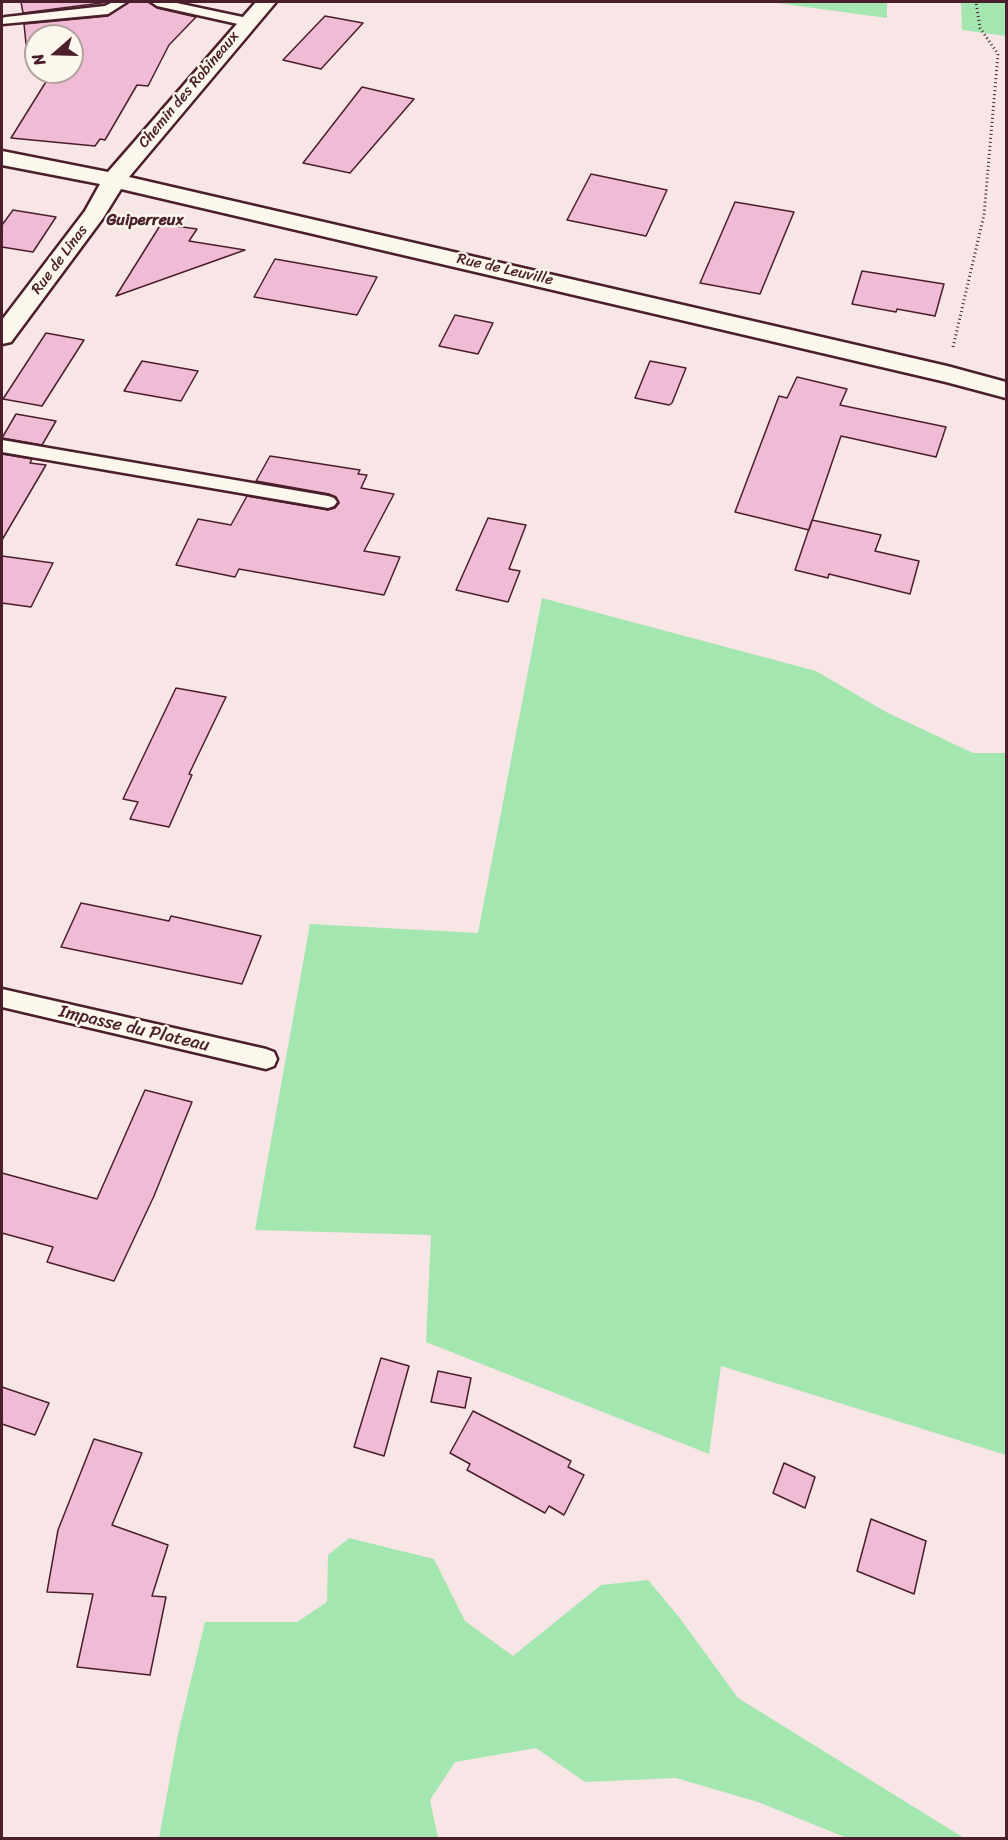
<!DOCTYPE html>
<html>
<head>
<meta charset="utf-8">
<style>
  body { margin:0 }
  #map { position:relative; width:1008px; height:1840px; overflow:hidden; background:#f8e5e5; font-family:Sriracha,sans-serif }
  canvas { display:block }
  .frame { position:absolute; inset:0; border:3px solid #4a1f2b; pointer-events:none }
  .north { position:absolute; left:24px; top:24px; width:60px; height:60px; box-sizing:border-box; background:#fbf7ec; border:2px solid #b4a19f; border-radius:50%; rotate:250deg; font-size:16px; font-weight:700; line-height:24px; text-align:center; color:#4a1f2b }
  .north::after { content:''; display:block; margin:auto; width:21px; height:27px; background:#4a1f2b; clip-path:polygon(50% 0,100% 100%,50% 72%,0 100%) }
</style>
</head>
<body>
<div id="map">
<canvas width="1008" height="1840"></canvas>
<div class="frame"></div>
<div class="north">N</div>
</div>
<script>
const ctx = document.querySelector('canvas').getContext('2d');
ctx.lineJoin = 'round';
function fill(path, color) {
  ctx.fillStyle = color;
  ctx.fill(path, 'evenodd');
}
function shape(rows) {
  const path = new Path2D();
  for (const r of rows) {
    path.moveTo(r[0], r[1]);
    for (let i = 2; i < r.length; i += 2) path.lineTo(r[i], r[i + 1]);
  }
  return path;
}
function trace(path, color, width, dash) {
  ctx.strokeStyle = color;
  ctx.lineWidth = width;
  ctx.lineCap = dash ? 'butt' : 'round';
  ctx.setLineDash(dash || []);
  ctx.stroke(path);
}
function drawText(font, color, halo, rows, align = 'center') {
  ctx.font = font + ' Sriracha,sans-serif';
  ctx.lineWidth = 4.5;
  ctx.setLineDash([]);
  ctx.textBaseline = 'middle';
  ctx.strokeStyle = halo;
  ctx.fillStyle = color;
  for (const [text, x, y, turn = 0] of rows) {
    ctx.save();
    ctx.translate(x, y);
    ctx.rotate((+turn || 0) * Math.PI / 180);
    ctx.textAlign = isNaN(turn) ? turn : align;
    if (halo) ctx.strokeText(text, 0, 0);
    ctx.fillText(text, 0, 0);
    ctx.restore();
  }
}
const green = shape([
  [769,2,887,2,887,18],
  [961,2,1006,2,1006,36,962,30],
  [542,598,816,671,886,712,973,753,1006,753,1006,1455,721,1366,709,1454,426,1342,431,1235,255,1230,310,924,478,933],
  [349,1538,434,1559,465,1621,513,1656,601,1585,648,1580,679,1617,738,1698,964,1838,847,1838,758,1802,676,1778,585,1782,536,1748,455,1762,430,1800,438,1838,159,1838,178,1734,205,1622,297,1622,327,1602,328,1555]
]);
const building = shape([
  [21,2,109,2,23,13,21,2],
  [129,2,149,2,157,8,196,17,169,45,148,86,137,85,105,140,100,139,95,146,11,138,52,72,72,72,72,36,36,36,36,43,26,44,24,24,108,16,129,2],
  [325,16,363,23,321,69,283,60,325,16],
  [362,87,414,99,350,173,303,163,362,87],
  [591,174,667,190,646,236,567,220,591,174],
  [735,202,794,212,760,294,700,283,735,202],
  [13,210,56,217,33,252,2,247,2,225,13,210],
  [161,224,197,229,189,241,245,250,116,296,161,224],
  [275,259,377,277,357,315,254,297,275,259],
  [862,271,944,284,935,316,897,309,896,312,852,304,862,271],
  [455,315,493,323,478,354,439,346,455,315],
  [46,333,84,340,42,406,3,399,46,333],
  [142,361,198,371,181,401,124,391,142,361],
  [650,361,686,368,672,403,669,405,635,398,650,361],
  [797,377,847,389,840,405,946,427,936,457,841,436,809,530,735,512,779,396,787,398,797,377],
  [16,414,56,421,42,445,2,438,16,414],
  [2,454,32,459,30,463,46,465,2,540,2,454],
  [270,456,360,470,358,474,367,475,361,488,394,494,364,551,400,557,384,595,239,569,235,577,176,565,198,519,231,525,247,496,328,510,335,508,339,503,336,497,329,494,256,481,270,456],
  [488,518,526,525,509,569,520,571,508,602,456,590,488,518],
  [812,520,881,535,875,551,919,561,910,594,829,574,828,578,795,570,812,520],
  [2,556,53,563,31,607,2,603,2,556],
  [176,688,226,697,189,774,192,775,169,827,130,819,138,802,123,799,176,688],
  [81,903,169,921,171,916,261,936,242,984,61,947,81,903],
  [145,1090,192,1102,154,1196,114,1281,47,1262,53,1247,2,1233,2,1173,97,1199,145,1090],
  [381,1358,409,1366,384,1456,354,1447,381,1358],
  [438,1371,471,1378,465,1408,431,1402,438,1371],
  [2,1387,49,1403,35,1435,2,1424,2,1387],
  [473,1411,571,1461,568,1467,584,1475,564,1515,549,1506,545,1513,467,1470,470,1464,450,1453,473,1411],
  [94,1439,142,1453,112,1525,168,1545,152,1596,166,1597,150,1675,77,1667,93,1594,47,1592,58,1530,94,1439],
  [784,1463,815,1477,805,1508,773,1493,784,1463],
  [871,1519,926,1541,914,1594,857,1571,871,1519]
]);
const path = shape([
  [953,347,984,215,998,54,980,28,976,2]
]);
const service = shape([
  [113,2,127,2,108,14,2,24,2,18,6,17,105,6,113,2],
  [151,2,172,2,252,19,254,22,247,26,157,6,151,2],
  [2,440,328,496,334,498,337,502,334,506,328,508,2,452,2,440],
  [2,989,266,1049,274,1052,277,1059,274,1066,266,1069,2,1007,2,989]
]);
const tertiary = shape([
  [256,2,276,2,129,177,947,366,1006,382,1006,398,946,382,121,189,103,218,11,342,2,344,2,320,85,211,100,184,2,165,2,151,108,172,256,2]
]);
const farStreetnames = [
  ["Chemin des Robineaux",189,90,-50],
  ["Rue de Linas",60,260,-53],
  ["Rue de Leuville",505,270,13]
];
const farNeighbourhoodnames = [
  ["Guiperreux",145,221]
];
const streetNames = [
  ["Impasse du Plateau",134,1029,13]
];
fill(green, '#a4e6b0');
fill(building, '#f0bbd5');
trace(building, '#4a1f2b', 1.5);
trace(service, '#4a1f2b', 5);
trace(tertiary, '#4a1f2b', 5);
trace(path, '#4a1f2b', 3, [1, 3]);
fill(service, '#fbf7ec');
fill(tertiary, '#fbf7ec');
drawText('15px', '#4a1f2b', '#fbf7ec', farStreetnames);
drawText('bold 16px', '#4a1f2b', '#fbf7ec', farNeighbourhoodnames);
drawText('18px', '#4a1f2b', '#fbf7ec', streetNames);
</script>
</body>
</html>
